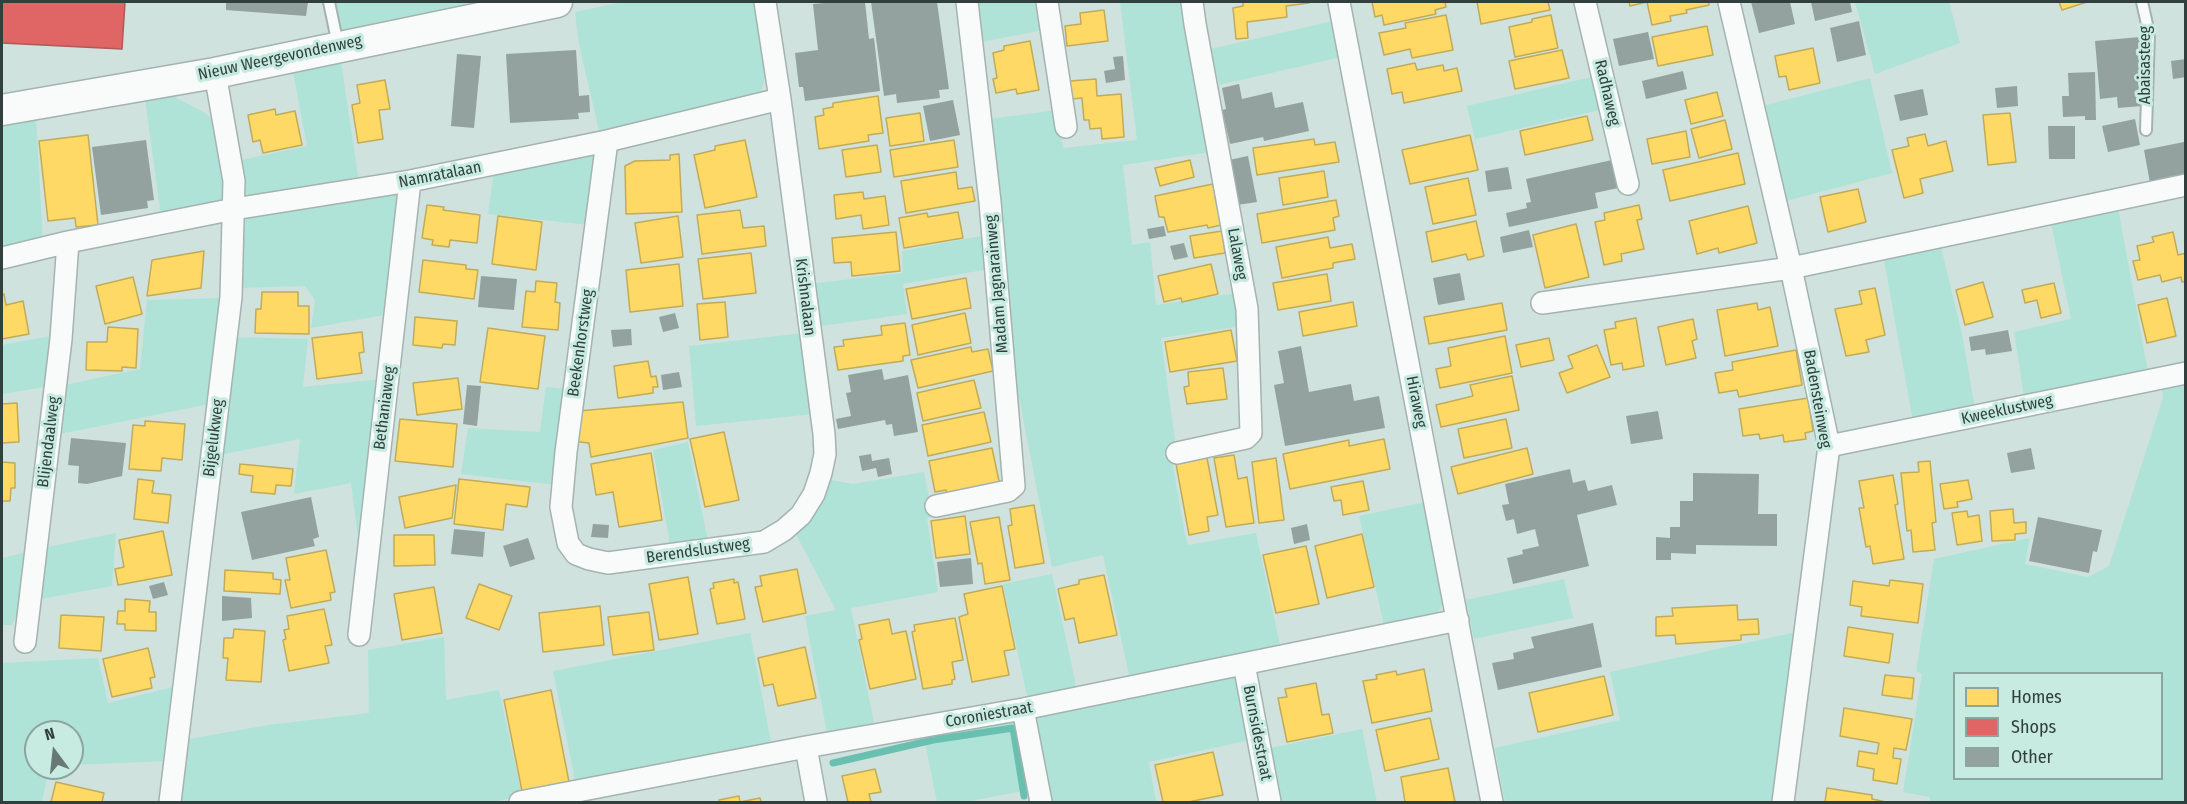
<!DOCTYPE html>
<html>
<head>
<meta charset="utf-8">
<style>
  body { margin:0 }
  #map { position:relative; width:2187px; height:804px; overflow:hidden; background:#cfe2dd; font-family:"Fira Sans Condensed",sans-serif }
  canvas { display:block }
  .frame { position:absolute; inset:0; border:3px solid #31403c; pointer-events:none }
  .legend { position:absolute; left:1953px; top:672px; width:210px; height:108px; box-sizing:border-box; background:#c7eae1; border:2px solid #8ba69f; margin:0; padding:8px 10px; list-style:none; font-size:18px; color:#31403c }
  .legend li { display:flex; align-items:center; gap:12px; height:30px }
  .legend b { width:30px; border:2px solid #8ba69f }
  .north { position:absolute; left:24px; top:720px; width:60px; height:60px; box-sizing:border-box; background:#c7eae1; border:2px solid #8ba69f; border-radius:50%; rotate:345deg; font-size:16px; font-weight:700; line-height:24px; text-align:center; color:#31403c }
  .north::after { content:''; display:block; margin:auto; width:21px; height:27px; background:#687974; clip-path:polygon(50% 0,100% 100%,50% 72%,0 100%) }
</style>
</head>
<body>
<div id="map">
<canvas width="2187" height="804"></canvas>
<div class="frame"></div>
<ul class="legend">
<li><b style="height:16px;background:#ffd966"></b>Homes</li>
<li><b style="height:16px;background:#e06666"></b>Shops</li>
<li><b style="height:16px;background:#93a29e"></b>Other</li>
</ul>
<div class="north">N</div>
</div>
<script>
const ctx = document.querySelector('canvas').getContext('2d');
ctx.lineJoin = 'round';
function fill(path, color) {
  ctx.fillStyle = color;
  ctx.fill(path, 'evenodd');
}
function shape(rows) {
  const path = new Path2D();
  for (const r of rows) {
    path.moveTo(r[0], r[1]);
    for (let i = 2; i < r.length; i += 2) path.lineTo(r[i], r[i + 1]);
  }
  return path;
}
function trace(path, color, width, dash) {
  ctx.strokeStyle = color;
  ctx.lineWidth = width;
  ctx.lineCap = dash ? 'butt' : 'round';
  ctx.setLineDash(dash || []);
  ctx.stroke(path);
}
function drawText(font, color, halo, rows, align = 'center') {
  ctx.font = font + ' "Fira Sans Condensed",sans-serif';
  ctx.lineWidth = 6;
  ctx.setLineDash([]);
  ctx.textBaseline = 'middle';
  ctx.strokeStyle = halo;
  ctx.fillStyle = color;
  for (const [text, x, y, turn = 0] of rows) {
    ctx.save();
    ctx.translate(x, y);
    ctx.rotate((+turn || 0) * Math.PI / 180);
    ctx.textAlign = isNaN(turn) ? turn : align;
    if (halo) ctx.strokeText(text, 0, 0);
    ctx.fillText(text, 0, 0);
    ctx.restore();
  }
}
const green = shape([
  [334,2,489,2,340,31],
  [623,2,758,2,766,76,760,94,600,135,579,44,575,12],
  [978,2,1040,2,1043,30,982,42],
  [1120,2,1187,2,1211,152,1123,165,1132,245,1150,242,1156,305,1237,293,1242,326,1161,338,1175,440,1170,449,1185,535,1188,545,1256,533,1281,650,1130,679,1103,555,1052,567,1013,367,989,119,1057,110,1063,148,1137,140],
  [1855,2,1949,2,1960,43,1875,74],
  [1333,21,1341,57,1219,85,1211,49],
  [341,62,359,182,252,197,245,192,241,185,237,161,307,146,293,72],
  [1596,76,1604,109,1475,139,1467,106],
  [1870,78,1892,173,1786,201,1763,106],
  [161,95,173,96,205,113,215,122,220,133,225,197,217,204,161,216,145,99],
  [36,118,43,242,2,252,2,123],
  [591,153,595,156,588,225,488,214,494,170],
  [395,191,398,194,390,314,311,328,315,300,305,286,239,288,243,218],
  [2118,208,2148,372,2024,397,2014,332,2071,319,2051,222],
  [986,235,989,269,903,284,907,314,814,327,809,284,903,273,902,251],
  [1940,243,1962,334,1975,409,1913,422,1883,254],
  [224,298,214,403,55,435,60,386,140,369,147,300],
  [804,333,814,414,696,426,689,346],
  [56,335,51,386,2,394,2,345],
  [233,337,308,339,303,387,382,379,366,521,358,538,351,483,294,494,300,439,219,455],
  [2185,379,2185,802,1930,802,1930,797,1903,792,1922,674,1916,671,1934,559,2030,538,2025,564,2088,577,2109,566,2163,398,2161,384],
  [1954,674,2162,674,2162,778,1954,778],
  [546,387,567,389,556,485,461,474,468,428,540,432],
  [688,442,708,542,671,549,653,450],
  [924,472,933,517,927,518,938,592,851,608,875,728,828,738,805,616,836,610,793,529,826,479,853,484],
  [1425,502,1443,596,1442,605,1435,618,1385,629,1359,516],
  [116,533,112,586,35,600,42,548],
  [31,551,25,600,12,625,2,625,2,558],
  [1052,574,1077,690,1028,701,1003,584],
  [1564,579,1573,618,1474,639,1466,600],
  [1797,632,1774,802,1505,802,1495,748,1620,720,1610,672],
  [750,633,772,747,576,785,553,671],
  [444,637,446,700,499,690,522,796,493,802,177,802,184,740,268,725,369,713,368,650],
  [98,658,108,703,177,686,168,761,72,765,72,732,36,732,36,768,49,768,42,802,2,802,2,663],
  [1231,677,1238,679,1254,739,1149,762,1156,802,1046,802,1036,720,1040,715],
  [1018,719,1032,789,966,802,937,802,923,733],
  [1362,729,1377,802,1276,802,1266,749]
]);
const homes = shape([
  [1243,2,1309,2,1309,3,1286,6,1287,17,1247,22,1248,38,1236,39,1233,8,1243,6,1243,2],
  [1372,2,1445,2,1446,7,1435,10,1436,14,1384,25,1382,15,1375,17,1372,2],
  [1477,2,1548,2,1550,10,1481,24,1477,2],
  [1629,2,1709,2,1709,5,1686,10,1687,13,1670,16,1671,21,1652,25,1647,2,1630,6,1629,2],
  [2059,2,2087,2,2062,10,2059,2],
  [1104,10,1108,41,1067,46,1065,26,1081,24,1080,13,1104,10],
  [1446,15,1453,50,1412,58,1410,49,1384,55,1379,33,1406,28,1405,23,1446,15],
  [1551,15,1558,48,1515,57,1509,27,1532,22,1532,19,1551,15],
  [1707,26,1713,55,1658,66,1652,37,1707,26],
  [1030,41,1039,90,1017,94,1016,89,996,93,993,79,997,78,993,53,1004,50,1004,46,1030,41],
  [1813,48,1820,83,1789,90,1786,76,1779,77,1775,56,1813,48],
  [1562,50,1569,78,1515,89,1509,61,1562,50],
  [1415,63,1417,70,1443,65,1444,71,1457,68,1462,91,1404,103,1402,92,1392,94,1387,69,1415,63],
  [1096,79,1097,96,1121,94,1124,137,1102,139,1101,128,1090,129,1089,120,1084,120,1082,98,1071,99,1070,81,1096,79],
  [385,80,390,109,379,110,383,139,358,143,352,105,360,103,357,85,385,80],
  [1717,92,1723,116,1691,124,1685,100,1717,92],
  [878,96,883,133,868,135,869,141,819,149,815,117,824,115,823,109,833,107,833,103,878,96],
  [275,109,276,115,295,111,302,145,263,153,260,140,253,142,248,115,275,109],
  [920,113,924,141,890,146,886,118,920,113],
  [2010,113,2016,162,1988,165,1983,115,2010,113],
  [1587,116,1593,140,1525,155,1520,131,1587,116],
  [1725,120,1732,149,1699,158,1691,129,1725,120],
  [1686,131,1690,157,1652,164,1647,139,1686,131],
  [1925,134,1928,146,1946,141,1953,171,1920,179,1923,193,1904,198,1892,150,1909,146,1907,138,1925,134],
  [88,135,98,225,76,227,75,218,48,221,39,141,88,135],
  [1470,135,1478,170,1410,184,1402,150,1470,135],
  [1314,139,1315,145,1335,142,1339,162,1257,175,1253,148,1314,139],
  [745,140,757,197,705,208,694,155,715,150,715,146,745,140],
  [954,140,958,167,894,177,890,150,954,140],
  [877,145,881,172,846,177,842,150,877,145],
  [1738,153,1745,184,1670,201,1663,170,1738,153],
  [679,154,682,212,626,214,625,166,635,161,670,160,670,155,679,154],
  [1190,160,1194,177,1160,186,1155,168,1190,160],
  [1324,171,1328,197,1283,205,1279,178,1324,171],
  [956,172,958,189,972,187,975,201,906,213,901,181,956,172],
  [1468,178,1476,215,1433,224,1425,187,1468,178],
  [1213,184,1216,202,1220,201,1223,220,1220,221,1221,225,1208,228,1207,225,1168,232,1164,217,1159,217,1155,196,1213,184],
  [1858,189,1866,222,1828,232,1820,197,1858,189],
  [863,192,864,199,885,196,889,225,863,229,861,215,836,219,834,195,863,192],
  [1336,200,1339,216,1333,218,1335,230,1262,243,1257,214,1336,200],
  [427,205,444,207,443,210,480,215,477,243,450,240,449,247,432,245,433,240,422,238,427,205],
  [1639,205,1642,219,1637,220,1644,249,1621,254,1622,261,1604,265,1595,222,1605,220,1604,213,1639,205],
  [1748,206,1757,243,1719,253,1718,248,1697,254,1689,221,1748,206],
  [740,210,743,228,764,226,766,246,702,254,697,215,740,210],
  [958,212,963,238,904,248,899,218,927,213,928,217,958,212],
  [498,216,542,222,536,270,492,264,498,216],
  [678,216,683,257,641,263,635,223,678,216],
  [1476,221,1484,256,1468,260,1466,254,1432,262,1426,232,1476,221],
  [1576,224,1589,277,1545,288,1533,235,1576,224],
  [1222,231,1225,253,1194,258,1190,236,1222,231],
  [896,232,900,271,852,276,851,262,834,263,832,238,896,232],
  [2173,232,2178,255,2186,253,2186,281,2182,282,2181,277,2162,282,2160,275,2138,280,2133,261,2140,260,2137,246,2154,242,2152,237,2173,232],
  [1328,237,1330,248,1352,244,1355,259,1333,263,1333,268,1282,278,1276,247,1328,237],
  [204,251,201,288,147,296,152,260,204,251],
  [751,253,756,293,703,299,698,259,751,253],
  [423,260,466,265,466,269,478,270,474,299,419,292,423,260],
  [679,264,683,306,630,312,626,270,679,264],
  [1211,264,1218,294,1182,302,1181,298,1164,302,1158,276,1211,264],
  [1327,274,1331,301,1278,310,1273,283,1327,274],
  [133,277,142,314,105,324,96,286,133,277],
  [966,278,971,308,912,319,906,289,966,278],
  [536,281,557,283,555,302,560,303,558,330,522,327,526,291,535,292,536,281],
  [1983,282,1993,317,1965,325,1956,290,1983,282],
  [2054,283,2061,313,2041,318,2037,300,2025,303,2022,290,2054,283],
  [1875,288,1885,335,1866,340,1869,352,1846,356,1835,309,1862,304,1859,291,1875,288],
  [262,292,298,292,298,306,309,306,309,334,255,333,256,309,261,309,262,292],
  [4,294,6,305,23,301,29,334,2,339,2,295,4,294],
  [2167,298,2176,336,2147,343,2138,305,2167,298],
  [725,302,728,337,700,340,697,304,725,302],
  [1353,302,1357,326,1303,336,1299,312,1353,302],
  [1502,303,1507,330,1429,344,1424,317,1502,303],
  [1757,303,1758,310,1770,307,1778,346,1725,356,1717,310,1757,303],
  [965,313,971,343,918,355,912,325,965,313],
  [415,317,457,321,455,345,443,344,442,348,413,345,415,317],
  [1636,318,1644,366,1623,370,1622,363,1611,365,1604,330,1616,328,1615,322,1636,318],
  [1693,319,1697,339,1692,341,1696,358,1666,365,1658,327,1693,319],
  [905,323,910,355,903,356,903,361,838,370,834,347,844,346,843,340,882,335,881,326,905,323],
  [108,327,138,329,136,368,122,367,122,371,86,370,87,342,107,342,108,327],
  [488,328,545,336,538,389,480,382,488,328],
  [1231,330,1237,361,1170,372,1165,342,1231,330],
  [362,332,364,352,359,353,362,373,317,379,312,338,362,332],
  [1505,336,1512,373,1440,388,1436,369,1451,366,1448,348,1505,336],
  [1549,338,1554,360,1521,367,1516,345,1549,338],
  [1597,345,1610,377,1567,393,1559,373,1573,368,1568,356,1597,345],
  [971,347,972,352,988,349,993,371,918,388,911,360,971,347],
  [1796,350,1802,385,1739,397,1737,390,1719,393,1715,373,1733,370,1732,362,1796,350],
  [648,361,651,377,656,376,658,387,653,387,653,393,618,398,614,366,648,361],
  [1223,368,1227,399,1187,404,1184,387,1189,386,1188,372,1223,368],
  [1512,376,1519,410,1441,427,1436,405,1473,396,1470,385,1512,376],
  [458,378,462,409,417,415,413,383,458,378],
  [974,380,981,408,923,421,917,393,974,380],
  [1808,398,1813,431,1805,433,1806,439,1784,442,1783,435,1760,439,1759,434,1743,436,1739,409,1808,398],
  [683,402,688,438,591,457,589,443,572,441,578,411,683,402],
  [17,403,19,442,2,443,2,404,17,403],
  [984,412,991,442,928,456,922,425,984,412],
  [400,419,457,424,453,467,395,461,400,419],
  [1506,419,1512,448,1464,458,1458,429,1506,419],
  [145,421,185,424,182,460,162,458,161,471,129,469,133,425,145,426,145,421],
  [724,432,739,500,705,507,690,439,724,432],
  [1384,439,1390,469,1290,489,1283,454,1349,440,1349,446,1384,439],
  [992,448,1000,486,947,497,946,490,935,492,929,461,992,448],
  [1527,448,1533,474,1458,494,1451,467,1527,448],
  [651,453,662,520,619,527,613,492,596,495,591,464,651,453],
  [1234,455,1238,479,1247,477,1254,523,1226,527,1214,458,1234,455],
  [1207,458,1218,515,1207,517,1209,531,1189,535,1176,464,1207,458],
  [1276,458,1284,520,1259,523,1252,462,1276,458],
  [1930,461,1936,522,1932,523,1935,550,1913,552,1911,530,1907,531,1901,473,1919,472,1918,462,1930,461],
  [2,462,15,463,15,488,11,488,10,501,2,501,2,462],
  [240,464,293,469,291,486,276,485,275,494,251,492,253,476,239,474,240,464],
  [1893,475,1898,504,1895,505,1904,559,1873,564,1870,546,1866,547,1859,508,1864,508,1859,481,1893,475],
  [138,479,154,481,152,493,171,495,168,523,134,519,138,479],
  [459,479,530,487,527,507,506,504,503,530,454,524,459,479],
  [1968,480,1972,499,1957,502,1958,507,1944,509,1940,484,1968,480],
  [1363,481,1369,510,1343,515,1341,500,1334,501,1331,487,1363,481],
  [456,485,452,518,405,528,399,497,456,485],
  [1034,505,1044,563,1015,568,1008,526,1012,525,1010,509,1034,505],
  [2013,509,2014,523,2026,522,2026,533,2015,534,2015,540,1992,541,1990,511,2013,509],
  [1967,511,1968,517,1979,515,1982,541,1957,545,1952,513,1967,511],
  [965,516,970,554,936,558,931,521,965,516],
  [999,517,1010,580,985,584,982,563,978,564,970,522,999,517],
  [163,531,172,575,118,585,115,569,124,567,119,540,163,531],
  [1362,534,1374,587,1327,598,1315,546,1362,534],
  [394,535,434,535,435,565,394,566,394,535],
  [1306,546,1319,604,1276,613,1263,555,1306,546],
  [326,550,335,592,330,593,331,600,291,608,285,580,290,580,286,558,326,550],
  [797,569,806,613,763,622,755,587,762,586,760,576,797,569],
  [225,570,273,573,273,579,281,580,280,594,224,591,225,570],
  [1104,575,1117,635,1079,643,1074,618,1065,620,1058,589,1079,584,1079,580,1104,575],
  [688,577,698,634,659,640,649,584,688,577],
  [734,579,734,583,738,582,745,619,717,624,710,589,714,588,713,583,734,579],
  [1890,580,1923,584,1918,623,1861,616,1862,607,1850,605,1853,581,1889,586,1890,580],
  [479,584,512,596,499,630,466,618,479,584],
  [1002,586,1015,649,1004,651,1009,675,972,682,959,617,968,614,964,594,1002,586],
  [434,587,442,633,402,640,394,594,434,587],
  [125,599,150,601,149,612,156,612,156,631,125,630,125,624,117,624,118,611,125,611,125,599],
  [1737,605,1738,620,1758,619,1759,634,1741,635,1741,640,1676,644,1675,635,1656,636,1656,617,1673,616,1672,608,1737,605],
  [600,606,604,645,543,652,539,613,600,606],
  [324,609,332,645,325,646,329,663,289,671,283,640,286,639,284,630,289,629,287,616,324,609],
  [649,612,654,650,613,655,608,617,649,612],
  [61,615,104,617,101,651,59,648,61,615],
  [955,618,963,660,952,662,955,679,952,680,952,684,923,689,912,632,915,631,914,625,955,618],
  [889,619,892,634,906,631,916,679,870,689,859,640,862,639,859,625,889,619],
  [1848,627,1893,634,1889,663,1844,656,1848,627],
  [234,629,265,631,261,682,226,680,228,658,223,658,224,638,233,638,234,629],
  [805,647,816,698,778,706,773,684,764,686,758,658,805,647],
  [148,648,155,677,150,678,152,688,112,697,103,659,148,648],
  [1424,669,1432,711,1372,723,1363,681,1377,679,1376,675,1396,671,1397,675,1424,669],
  [1885,675,1914,678,1912,699,1882,695,1885,675],
  [1604,676,1613,715,1538,732,1529,693,1604,676],
  [1316,683,1322,715,1329,714,1333,733,1287,742,1278,698,1287,697,1285,689,1316,683],
  [551,690,569,782,522,791,504,700,551,690],
  [1844,708,1912,719,1906,750,1894,748,1893,758,1901,759,1897,784,1873,780,1874,769,1857,766,1859,751,1877,754,1879,743,1840,736,1844,708],
  [1430,718,1439,759,1385,771,1376,730,1430,718],
  [1213,752,1223,795,1188,802,1163,802,1155,765,1213,752],
  [1448,768,1455,802,1405,802,1401,777,1448,768],
  [875,769,881,792,869,794,871,802,848,802,842,776,875,769],
  [56,782,104,793,102,802,51,802,56,782],
  [1827,788,1872,795,1872,799,1886,802,1825,802,1827,788],
  [739,796,740,802,760,798,761,802,720,802,719,800,739,796]
]);
const shops = shape([
  [2,2,125,2,122,49,2,43,2,2]
]);
const stream = shape([
  [833,763,933,740,1013,728,1024,796]
]);
const building = shape([
  [226,2,308,2,306,16,226,10],
  [836,2,865,2,869,39,874,38,880,91,805,101,803,87,799,87,795,53,818,50,813,4],
  [871,2,937,2,949,89,939,90,940,98,897,103,896,94,884,96],
  [1751,2,1790,2,1795,24,1759,33],
  [1811,2,1850,2,1852,12,1815,21],
  [1859,21,1866,55,1837,62,1830,28],
  [1648,32,1654,59,1619,66,1613,39],
  [2140,37,2144,84,2140,84,2142,106,2118,108,2117,97,2100,99,2095,41],
  [576,50,579,96,589,95,590,112,578,113,579,119,510,123,506,54],
  [457,54,481,56,474,128,451,126],
  [1123,56,1125,80,1106,83,1104,71,1115,69,1113,57],
  [2186,59,2186,77,2173,79,2171,61],
  [1683,71,1687,89,1646,99,1642,81],
  [2095,72,2096,120,2085,120,2085,116,2063,117,2062,96,2069,96,2068,73],
  [1239,84,1242,99,1272,92,1275,108,1303,102,1309,131,1264,141,1263,137,1230,144,1222,110,1226,109,1222,88],
  [2017,86,2018,106,1997,108,1995,88],
  [1923,89,1928,115,1900,121,1894,95],
  [953,100,960,135,930,141,923,106],
  [2135,119,2140,145,2108,152,2102,126],
  [2048,126,2075,126,2075,159,2049,159],
  [146,140,154,200,147,201,148,208,101,215,92,147],
  [2184,142,2186,176,2150,183,2144,150],
  [1248,156,1257,202,1237,205,1229,160],
  [1612,160,1618,188,1595,193,1598,208,1509,227,1506,213,1527,208,1526,203,1531,202,1526,179],
  [1508,167,1512,189,1488,192,1485,171],
  [1164,226,1166,236,1149,239,1147,229],
  [1529,230,1533,247,1503,253,1500,237],
  [1184,243,1188,257,1174,260,1170,246],
  [1460,273,1465,300,1438,305,1433,278],
  [481,276,517,279,514,310,478,307],
  [675,313,679,328,663,332,659,317],
  [631,329,632,345,613,347,611,330],
  [2008,330,2012,351,1986,355,1985,349,1971,351,1969,337],
  [1301,346,1309,392,1351,384,1354,401,1379,396,1385,428,1285,446,1274,385,1284,383,1278,351],
  [882,369,884,380,908,375,918,432,894,436,892,424,886,425,885,420,838,429,836,419,851,416,846,393,851,392,848,375],
  [679,372,682,387,663,390,661,375],
  [467,385,481,386,477,426,463,424],
  [1658,411,1663,439,1631,444,1626,416],
  [71,438,126,443,122,476,87,484,78,483,79,466,68,465],
  [2031,448,2035,469,2011,473,2007,453],
  [871,454,872,461,889,458,892,474,878,477,876,468,862,471,859,456],
  [1570,469,1573,483,1585,480,1588,491,1612,485,1617,505,1577,515,1589,566,1513,584,1507,558,1523,554,1522,550,1539,546,1535,529,1517,534,1514,519,1506,521,1502,505,1509,504,1505,484],
  [1693,473,1759,474,1758,514,1777,514,1777,546,1696,545,1696,554,1671,553,1671,560,1656,560,1656,537,1670,538,1670,527,1680,527,1680,501,1693,501],
  [311,497,319,537,313,539,315,546,252,560,241,512],
  [2038,517,2102,530,2097,552,2093,551,2089,573,2029,561],
  [593,524,609,525,608,538,591,537],
  [1307,524,1310,540,1294,544,1291,528],
  [454,529,485,532,483,557,451,554],
  [528,538,535,559,510,567,503,546],
  [971,558,973,584,940,587,937,562],
  [164,582,168,595,153,599,149,586],
  [222,596,251,598,252,618,222,621],
  [1593,623,1602,667,1498,690,1492,663,1514,659,1513,653,1534,648,1531,637]
]);
const lane = shape([
  [329,2,338,45],
  [2142,2,2149,33,2146,130]
]);
const street = shape([
  [1047,2,1066,127],
  [1339,2,1492,802],
  [1585,2,1628,184],
  [1729,2,1791,268,1829,446,1783,802],
  [607,141,566,452,561,507,568,543,576,554,589,559,608,563,764,542,784,530,801,515,814,494,821,473,825,454,824,434,780,99],
  [2,258,68,242,234,209,410,181,607,141,780,99,765,2],
  [1542,303,1791,268,2186,185],
  [1829,446,2186,373],
  [1177,453,1246,438,1251,433,1247,309,1195,24,1192,2],
  [936,506,1008,491,1014,486,990,202,967,2],
  [359,635,410,181],
  [25,642,61,339,68,242],
  [1244,664,1270,802],
  [1023,709,1041,802],
  [806,747,816,802],
  [170,802,231,297,234,181,215,73],
  [520,802,806,747,1023,709,1458,620]
]);
const secondary = shape([
  [2,110,215,73,557,2]
]);
const streetNames = [
  ["Nieuw Weergevondenweg",280,58,-12],
  ["Abaisasteeg",2146,65,-90],
  ["Radhaweg",1607,93,77],
  ["Namratalaan",440,175,-11],
  ["Lalaweg",1237,254,80],
  ["Madam Jagnarainweg",997,284,-95],
  ["Krishnalaan",805,297,83],
  ["Beekenhorstweg",581,343,-82],
  ["Badensteinweg",1817,399,80],
  ["Hiraweg",1416,402,79],
  ["Bethaniaweg",385,408,-83],
  ["Kweeklustweg",2007,410,-12],
  ["Bijgelukweg",214,438,-83],
  ["Blijendaalweg",49,442,-83],
  ["Berendslustweg",698,551,-8],
  ["Coroniestraat",989,715,-10],
  ["Burnsidestraat",1257,733,79]
];
fill(green, '#afe3d7');
fill(homes, '#ffd966');
trace(homes, '#c1ab59', 1.5);
fill(shops, '#e06666');
trace(shops, '#ac5b59', 1.5);
trace(stream, '#69c0b0', 7);
fill(building, '#93a29e');
trace(lane, '#a4b3af', 14);
trace(street, '#a4b3af', 24);
trace(secondary, '#a4b3af', 33);
trace(lane, '#f8fbfa', 10);
trace(street, '#f8fbfa', 21);
trace(secondary, '#f8fbfa', 30);
drawText('16px', '#31403c', '#c7eae1', streetNames);
</script>
</body>
</html>
